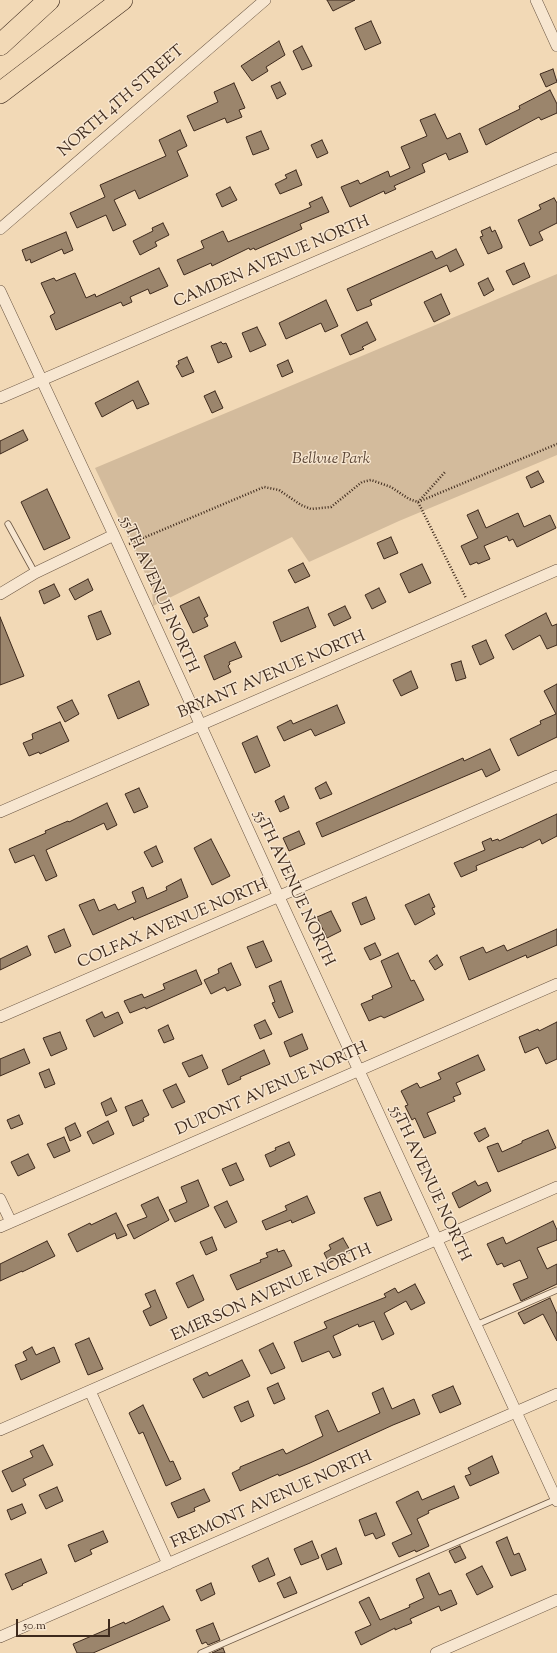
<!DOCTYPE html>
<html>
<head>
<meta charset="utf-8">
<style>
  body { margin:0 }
  #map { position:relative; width:557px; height:1653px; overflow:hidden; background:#f2d9b6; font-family:"Sorts Mill Goudy",serif }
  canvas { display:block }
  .scale { position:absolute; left:16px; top:1619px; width:94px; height:18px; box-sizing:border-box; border:2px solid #3d291c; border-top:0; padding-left:5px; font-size:12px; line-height:14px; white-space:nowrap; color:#3d291c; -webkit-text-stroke:3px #f7e6d0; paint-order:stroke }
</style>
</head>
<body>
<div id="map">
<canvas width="557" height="1653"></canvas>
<div class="scale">50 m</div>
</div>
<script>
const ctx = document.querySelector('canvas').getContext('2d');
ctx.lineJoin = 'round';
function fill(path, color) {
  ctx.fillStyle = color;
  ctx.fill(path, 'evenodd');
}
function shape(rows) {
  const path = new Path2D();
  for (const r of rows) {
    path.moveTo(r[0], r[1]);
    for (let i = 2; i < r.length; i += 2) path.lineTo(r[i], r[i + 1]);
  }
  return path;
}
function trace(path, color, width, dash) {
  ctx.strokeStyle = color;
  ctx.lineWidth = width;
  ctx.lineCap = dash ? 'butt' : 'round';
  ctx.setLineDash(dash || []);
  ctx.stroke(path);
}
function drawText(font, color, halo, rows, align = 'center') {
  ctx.font = font + ' "Sorts Mill Goudy",serif';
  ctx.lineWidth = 3;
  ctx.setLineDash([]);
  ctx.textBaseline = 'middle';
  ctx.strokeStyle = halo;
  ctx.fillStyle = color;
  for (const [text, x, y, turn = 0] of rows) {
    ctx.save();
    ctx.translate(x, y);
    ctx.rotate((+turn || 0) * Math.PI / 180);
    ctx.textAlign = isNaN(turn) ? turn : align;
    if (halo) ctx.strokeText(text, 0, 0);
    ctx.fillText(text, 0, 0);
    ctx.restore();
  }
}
const green = shape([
  [557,274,557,455,399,521,309,562,292,537,153,606,152,588,95,468]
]);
const building = shape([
  [327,0,355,0,333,11,327,0],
  [371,21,381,43,365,50,355,28,371,21],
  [279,41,285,55,266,67,268,71,252,81,241,66,279,41],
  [302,46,312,66,302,70,293,51,302,46],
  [553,69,557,82,546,87,540,74,553,69],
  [280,82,286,94,277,99,271,86,280,82],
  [234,83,245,108,239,110,242,117,227,123,225,118,194,131,187,116,218,102,214,92,234,83],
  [550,90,557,104,557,113,541,120,539,117,486,145,479,129,520,109,519,106,550,90],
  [435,114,447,139,460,133,468,152,449,160,446,153,422,164,425,172,394,186,396,189,385,194,384,191,350,207,341,187,358,180,360,184,388,171,390,177,410,168,401,147,427,136,420,120,435,114],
  [180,130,187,146,177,151,188,176,139,199,135,190,114,200,126,225,113,231,106,215,77,228,70,213,105,197,100,185,166,156,159,140,180,130],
  [261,131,269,149,253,155,246,137,261,131],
  [322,140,328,153,317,158,311,145,322,140],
  [296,170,302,185,280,194,275,184,287,178,285,175,296,170],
  [230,187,237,200,222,207,216,194,230,187],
  [322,197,329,212,300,224,302,229,255,250,254,248,250,250,249,248,212,266,211,263,184,275,177,260,204,248,201,241,223,231,228,242,311,207,309,203,322,197],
  [554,198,557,203,557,223,539,232,543,240,530,246,518,220,541,209,539,205,554,198],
  [163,223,169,235,155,242,157,246,140,255,133,241,153,231,152,228,163,223],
  [490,227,492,232,495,230,502,246,502,248,488,254,480,237,483,236,481,231,490,227],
  [66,232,73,250,64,254,62,249,31,263,30,259,26,261,22,250,66,232],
  [456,249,464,265,450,272,447,265,370,300,372,305,357,311,347,289,432,251,436,259,456,249],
  [524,263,530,277,513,285,506,271,524,263],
  [159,268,168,286,150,294,148,289,130,297,132,302,123,306,121,302,56,330,50,316,55,313,41,283,54,278,56,281,75,273,86,298,95,294,96,297,159,268],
  [488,278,494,290,484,296,478,283,488,278],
  [441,294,450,314,434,322,424,302,441,294],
  [326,300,338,326,325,332,321,323,286,339,279,323,326,300],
  [367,322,376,340,362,347,364,349,350,355,341,335,367,322],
  [257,327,266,345,250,352,242,333,257,327],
  [221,342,223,344,226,343,232,357,218,363,211,346,221,342],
  [187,357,194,372,182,377,176,366,179,364,178,361,187,357],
  [288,360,293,372,282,377,277,365,288,360],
  [138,381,149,404,137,409,133,400,102,417,95,403,138,381],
  [215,391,223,408,212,413,204,396,215,391],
  [23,430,28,440,0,454,0,441,23,430],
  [538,471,544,482,531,488,526,477,538,471],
  [47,489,70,538,44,550,21,502,47,489],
  [478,510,486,528,518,513,524,527,550,515,556,528,517,547,513,539,509,541,507,536,484,546,490,559,478,564,477,562,470,565,461,546,478,538,467,515,478,510],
  [391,537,398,553,384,559,377,543,391,537],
  [303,563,310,576,295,583,288,570,303,563],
  [422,564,431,583,409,593,400,574,422,564],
  [88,579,93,590,75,600,69,589,88,579],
  [54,584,60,596,44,604,39,591,54,584],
  [379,588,386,602,372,609,365,595,379,588],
  [199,597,208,616,204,618,208,626,193,633,180,606,199,597],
  [345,606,351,618,334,626,328,614,345,606],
  [308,607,316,627,281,642,273,622,308,607],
  [101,611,111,634,97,640,88,616,101,611],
  [546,613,552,626,557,624,557,645,547,649,540,635,513,650,505,635,546,613],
  [0,617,24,676,0,685,0,617],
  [486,640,494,658,480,665,472,646,486,640],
  [235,642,242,657,229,662,230,664,228,666,231,672,214,680,204,656,235,642],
  [461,661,466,678,456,681,451,664,461,661],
  [411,671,418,688,401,696,393,680,411,671],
  [139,681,149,705,118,719,108,695,139,681],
  [557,684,557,737,518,756,510,739,541,724,540,721,556,714,544,691,557,684],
  [72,700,79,714,65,722,57,707,72,700],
  [337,705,345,723,315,736,311,729,284,741,277,727,291,720,293,724,337,705],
  [60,722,69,741,40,754,39,752,29,756,23,743,33,739,32,734,60,722],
  [257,736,270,766,255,773,242,743,257,736],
  [490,749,500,770,486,777,482,769,322,837,316,823,445,766,463,758,464,761,490,749],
  [326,782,332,794,320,799,315,788,326,782],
  [139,788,148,807,134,813,125,794,139,788],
  [284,796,289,808,280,812,275,801,284,796],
  [107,803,117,825,107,830,104,823,46,850,57,876,46,881,34,855,15,863,9,849,46,833,45,831,68,821,69,822,107,803],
  [557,814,557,836,542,844,540,839,522,848,521,847,476,866,477,870,461,877,454,863,485,850,482,842,491,838,492,841,498,839,499,841,557,814],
  [299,831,305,844,289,851,283,838,299,831],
  [211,839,230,876,212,885,194,848,211,839],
  [156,846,163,862,152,867,144,852,156,846],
  [181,879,188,897,134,920,133,917,93,935,79,905,94,899,99,911,115,904,118,910,136,902,132,892,143,887,147,899,167,890,166,887,181,879],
  [429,894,435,907,432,908,435,914,415,925,405,905,429,894],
  [366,897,375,919,361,925,352,903,366,897],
  [331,911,341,931,327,938,317,917,331,911],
  [64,929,71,946,55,953,48,936,64,929],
  [557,929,557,945,527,958,526,955,469,980,460,957,483,947,486,953,504,945,507,951,557,929],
  [263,941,272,961,256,968,247,947,263,941],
  [375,943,381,955,370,960,364,948,375,943],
  [27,946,31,955,0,970,0,959,27,946],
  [398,953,411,981,414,980,424,1000,384,1018,381,1016,369,1021,361,1004,373,999,372,996,392,987,381,961,398,953],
  [437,955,443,965,435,970,429,961,437,955],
  [231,963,241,985,227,991,225,987,211,994,204,980,219,973,218,969,231,963],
  [196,970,202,984,146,1009,145,1007,130,1013,124,1001,142,994,144,998,165,989,163,984,196,970],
  [281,981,293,1012,279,1018,272,1003,275,1002,269,986,281,981],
  [102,1012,105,1018,118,1012,123,1023,94,1037,86,1020,102,1012],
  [265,1020,272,1034,260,1039,254,1025,265,1020],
  [557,1022,557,1059,546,1064,538,1047,525,1053,519,1037,538,1029,539,1031,557,1022],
  [168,1025,174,1039,164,1043,158,1030,168,1025],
  [60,1032,67,1049,51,1056,43,1038,60,1032],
  [302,1034,308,1049,290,1057,284,1042,302,1034],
  [24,1049,30,1063,0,1076,0,1059,24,1049],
  [264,1050,270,1064,240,1077,241,1079,228,1085,222,1070,264,1050],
  [202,1055,208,1068,189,1077,182,1063,202,1055],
  [478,1055,485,1070,456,1083,461,1094,453,1097,455,1101,427,1113,436,1133,424,1138,415,1118,412,1120,405,1106,408,1105,401,1091,417,1083,420,1088,441,1079,438,1073,478,1055],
  [49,1069,55,1084,45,1088,39,1073,49,1069],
  [176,1084,185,1102,172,1108,163,1090,176,1084],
  [111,1098,117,1111,106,1116,101,1103,111,1098],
  [142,1100,149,1115,143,1118,144,1121,133,1126,125,1107,142,1100],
  [19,1115,23,1124,11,1129,7,1120,19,1115],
  [108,1121,114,1134,93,1144,87,1132,108,1121],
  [75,1123,81,1136,70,1141,65,1128,75,1123],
  [485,1128,489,1136,479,1142,474,1133,485,1128],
  [548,1130,556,1148,498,1172,487,1147,498,1143,502,1152,522,1143,522,1141,548,1130],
  [64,1137,70,1151,54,1158,47,1144,64,1137],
  [289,1142,295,1155,270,1167,265,1155,276,1150,275,1148,289,1142],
  [28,1154,35,1168,18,1176,11,1162,28,1154],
  [236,1163,244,1180,230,1186,222,1169,236,1163],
  [198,1180,209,1206,175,1222,169,1210,187,1202,181,1187,198,1180],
  [475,1181,478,1186,487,1182,491,1191,459,1208,452,1193,475,1181],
  [380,1192,392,1220,377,1226,364,1198,380,1192],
  [307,1196,315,1213,292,1223,291,1220,266,1230,262,1221,287,1210,285,1206,307,1196],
  [158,1197,169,1220,134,1239,127,1225,147,1217,141,1205,158,1197],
  [227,1201,237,1222,225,1228,214,1207,227,1201],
  [116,1213,127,1235,117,1239,115,1233,77,1252,68,1234,90,1223,91,1225,116,1213],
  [553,1221,557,1230,557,1240,537,1248,547,1269,557,1264,557,1284,521,1301,513,1284,528,1278,520,1260,504,1267,502,1263,497,1265,487,1244,503,1237,506,1244,553,1221],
  [212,1237,217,1250,206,1255,200,1242,212,1237],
  [343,1238,351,1252,329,1263,324,1253,331,1249,329,1245,343,1238],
  [47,1241,55,1256,22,1272,22,1271,0,1281,0,1264,47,1241],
  [277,1249,278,1252,284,1250,292,1266,237,1290,230,1275,261,1262,260,1260,268,1257,266,1253,277,1249],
  [193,1275,204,1300,188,1308,176,1283,193,1275],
  [415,1284,425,1303,411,1310,406,1301,384,1313,394,1334,382,1340,374,1321,359,1327,358,1324,333,1336,341,1355,333,1358,329,1351,302,1362,294,1342,327,1328,324,1322,386,1297,384,1294,395,1288,398,1293,415,1284],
  [155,1290,167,1318,150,1326,143,1311,151,1307,145,1294,155,1290],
  [550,1298,557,1314,557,1341,543,1314,524,1324,518,1313,550,1298],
  [89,1338,103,1369,88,1375,75,1344,89,1338],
  [273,1343,285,1368,271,1374,259,1350,273,1343],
  [32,1347,36,1355,54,1347,60,1362,21,1380,15,1365,27,1360,23,1352,32,1347],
  [242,1360,250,1376,203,1398,193,1379,207,1372,209,1376,242,1360],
  [278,1383,285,1399,274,1404,267,1388,278,1383],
  [453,1386,461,1404,440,1413,432,1395,453,1386],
  [383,1388,392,1409,414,1399,420,1414,393,1425,310,1463,279,1476,278,1474,240,1491,232,1473,240,1469,240,1467,283,1449,286,1454,323,1436,315,1416,328,1410,338,1432,380,1413,372,1393,383,1388],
  [248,1401,254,1416,241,1422,234,1407,248,1401],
  [143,1405,170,1462,173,1461,181,1479,166,1486,143,1432,139,1434,129,1413,143,1405],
  [43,1445,53,1465,23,1479,26,1485,12,1492,2,1471,33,1457,30,1451,43,1445],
  [492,1456,499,1473,470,1486,465,1476,471,1474,468,1468,492,1456],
  [454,1486,459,1498,428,1511,429,1513,417,1519,429,1546,416,1552,415,1550,399,1557,392,1543,412,1534,396,1502,418,1491,422,1500,454,1486],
  [57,1487,63,1501,46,1509,39,1495,57,1487],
  [204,1489,210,1501,194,1508,195,1511,178,1518,171,1503,204,1489],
  [22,1504,26,1513,11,1520,7,1510,22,1504],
  [376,1513,385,1535,376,1539,373,1533,365,1536,359,1520,376,1513],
  [103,1531,108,1542,90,1550,92,1554,75,1562,68,1545,103,1531],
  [507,1537,514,1555,519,1553,526,1570,511,1576,496,1542,507,1537],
  [312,1541,319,1558,301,1565,294,1549,312,1541],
  [460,1546,466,1558,455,1563,449,1551,460,1546],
  [336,1548,342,1564,327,1570,321,1555,336,1548],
  [268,1558,275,1575,259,1582,252,1566,268,1558],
  [41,1559,47,1573,22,1584,23,1585,12,1590,5,1574,41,1559],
  [482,1566,493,1587,477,1595,466,1574,482,1566],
  [429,1573,439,1595,451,1590,457,1604,441,1611,439,1606,410,1619,412,1623,395,1630,395,1628,361,1645,355,1632,371,1625,359,1602,369,1597,380,1620,410,1607,409,1605,424,1598,416,1579,429,1573],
  [290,1577,297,1593,284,1598,277,1583,290,1577],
  [211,1583,215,1594,201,1601,196,1590,211,1583],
  [163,1606,170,1620,93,1653,77,1653,73,1644,124,1622,125,1624,163,1606],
  [213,1623,220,1640,208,1645,206,1642,202,1644,196,1630,213,1623],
  [223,1648,225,1653,212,1653,223,1648]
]);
const path = shape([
  [420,500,446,471],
  [418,502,557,444],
  [129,544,264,487,279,490,301,505,311,509,331,507,362,482,371,480,391,487,409,499,418,502,466,598]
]);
const service = shape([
  [8,524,35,573],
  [476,1325,557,1290],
  [201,1653,557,1499]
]);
const minor = shape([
  [536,0,557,46],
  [0,229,265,0],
  [0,291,114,535,279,897,557,1501],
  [0,398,557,158],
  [0,594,35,573,114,535],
  [0,812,557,570],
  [0,1017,557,776],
  [0,1199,11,1222],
  [0,1227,557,984],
  [90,1391,168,1564],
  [0,1430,557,1187],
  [0,1637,557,1394],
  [436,1653,557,1600]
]);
const motorway = shape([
  [0,45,49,0],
  [0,93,122,0]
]);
const streetNames = [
  ["NORTH 4TH STREET",122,102,-41],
  ["CAMDEN AVENUE NORTH",272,263,-23],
  ["55TH AVENUE NORTH",158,595,66],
  ["BRYANT AVENUE NORTH",272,676,-23],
  ["55TH AVENUE NORTH",293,889,65],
  ["COLFAX AVENUE NORTH",173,925,-23],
  ["DUPONT AVENUE NORTH",272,1090,-24],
  ["55TH AVENUE NORTH",429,1184,65],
  ["EMERSON AVENUE NORTH",272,1294,-24],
  ["FREMONT AVENUE NORTH",272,1501,-24]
];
const parkNames = [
  ["Bellvue Park",331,460]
];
fill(green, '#d3bb9c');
fill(building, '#9b856c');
trace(building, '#3d291c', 1);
trace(service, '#6a5542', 7);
trace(minor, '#6a5542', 12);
trace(motorway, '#3d291c', 22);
trace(path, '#3d291c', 2.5, [1, 2]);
trace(service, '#f7e6d0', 5.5);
trace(minor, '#f7e6d0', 11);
trace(motorway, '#f2d9b6', 21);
drawText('16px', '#3d291c', '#f7e6d0', streetNames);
drawText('italic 16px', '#5b4636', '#f7e6d0', parkNames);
</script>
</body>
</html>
